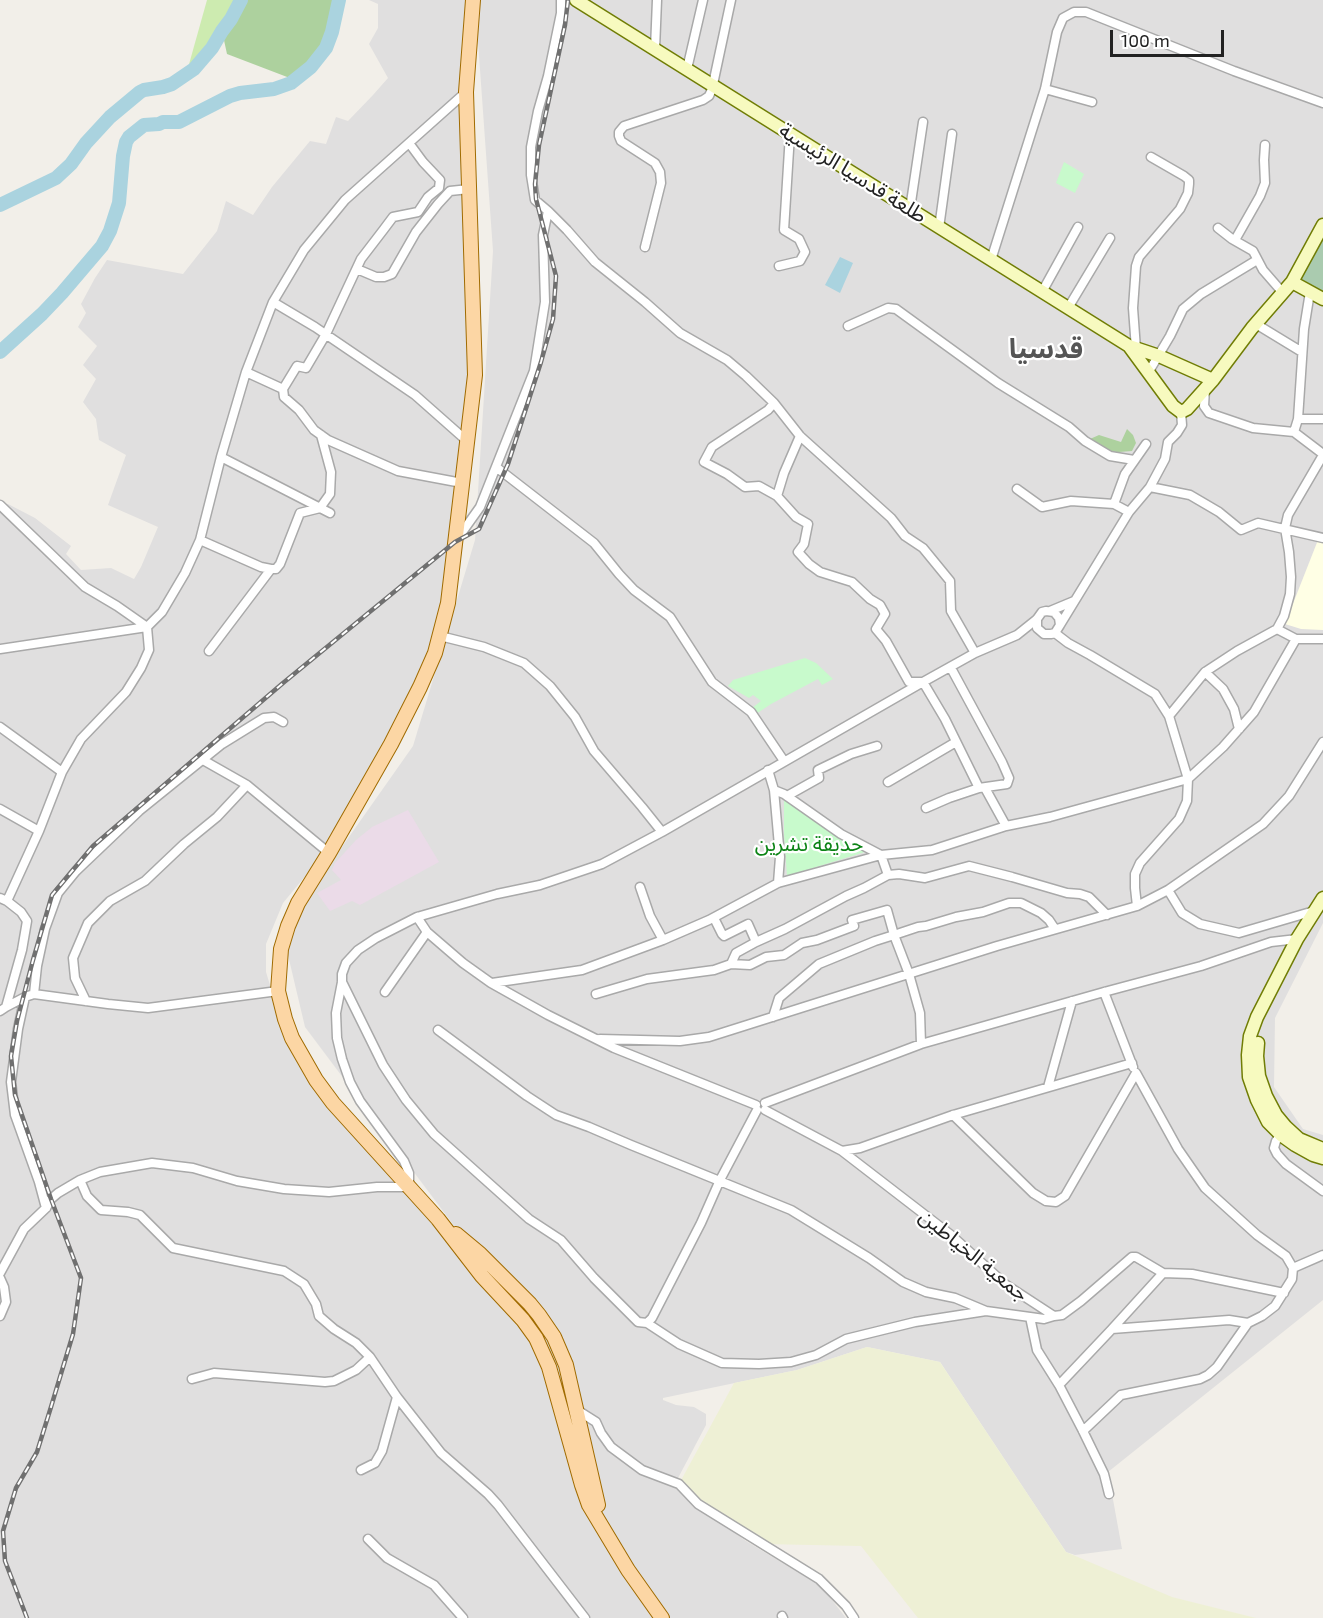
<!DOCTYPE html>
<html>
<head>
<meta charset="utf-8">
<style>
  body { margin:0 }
  #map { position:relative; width:1323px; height:1618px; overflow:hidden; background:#f2efe9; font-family:"Exo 2",sans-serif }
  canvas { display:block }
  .scale { position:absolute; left:1110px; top:30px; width:114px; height:27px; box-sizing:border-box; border:3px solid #222; border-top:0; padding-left:8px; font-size:18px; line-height:21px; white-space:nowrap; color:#222; -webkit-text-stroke:4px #fff; paint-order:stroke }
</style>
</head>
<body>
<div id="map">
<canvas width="1323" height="1618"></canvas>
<div class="scale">100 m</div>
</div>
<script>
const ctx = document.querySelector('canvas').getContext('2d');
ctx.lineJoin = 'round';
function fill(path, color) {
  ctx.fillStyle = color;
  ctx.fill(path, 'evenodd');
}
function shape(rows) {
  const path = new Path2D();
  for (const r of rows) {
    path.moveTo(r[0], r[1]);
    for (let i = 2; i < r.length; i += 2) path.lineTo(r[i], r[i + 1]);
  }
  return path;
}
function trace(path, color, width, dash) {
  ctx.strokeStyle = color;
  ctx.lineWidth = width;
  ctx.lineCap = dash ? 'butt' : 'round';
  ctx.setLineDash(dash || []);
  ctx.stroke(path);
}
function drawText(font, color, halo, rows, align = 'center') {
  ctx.font = font + ' "Exo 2","Noto Sans Arabic",sans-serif';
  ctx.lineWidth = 4.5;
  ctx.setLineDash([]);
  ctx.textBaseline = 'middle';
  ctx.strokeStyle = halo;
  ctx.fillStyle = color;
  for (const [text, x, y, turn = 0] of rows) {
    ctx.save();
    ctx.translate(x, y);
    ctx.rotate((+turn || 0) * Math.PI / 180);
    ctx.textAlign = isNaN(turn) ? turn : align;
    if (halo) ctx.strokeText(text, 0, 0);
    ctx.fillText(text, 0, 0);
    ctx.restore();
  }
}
const residential = shape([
  [369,0,468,0,471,295,467,395,453,582,427,670,326,851,283,903,266,944,266,972,277,1008,297,1045,354,1123,451,1228,461,1235,305,1027,283,934,344,844,413,746,475,540,493,251,475,0,1323,0,1323,923,1275,1018,1274,1087,1303,1129,1323,1135,1323,1300,1108,1472,1122,1549,1075,1555,1066,1552,940,1362,867,1347,797,1370,663,1398,663,1400,676,1405,694,1407,706,1414,706,1425,677,1480,709,1514,746,1541,821,1586,846,1618,0,1618,0,506,8,504,35,518,71,546,66,554,81,570,111,568,134,579,141,567,158,527,108,505,126,455,99,440,96,419,83,402,96,379,83,365,97,346,78,327,86,313,81,304,95,278,107,260,183,274,217,231,226,201,253,215,272,187,310,141,326,144,336,117,348,121,373,95,388,78,369,44,378,28,378,4]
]);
const industrial = shape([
  [408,810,439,862,360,905,352,901,330,911,317,893,341,880,332,870,335,863,356,840,372,827]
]);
const education = shape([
  [1318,540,1323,542,1323,630,1301,629,1285,624]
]);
const farmland = shape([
  [867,1347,940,1362,1066,1552,1172,1597,1256,1618,918,1618,861,1546,762,1544,679,1484,734,1383,797,1370]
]);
const grass = shape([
  [207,0,237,0,219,36,186,75]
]);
const forest = shape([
  [240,0,339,0,332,32,318,59,295,80,227,54,222,31],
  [1127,429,1133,435,1136,443,1132,451,1106,453,1094,445,1090,439,1099,435,1121,442]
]);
const cemetery = shape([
  [1323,238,1323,292,1299,280]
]);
const park = shape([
  [1064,162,1084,174,1075,193,1056,183],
  [805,658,816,663,833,679,822,685,818,679,771,704,756,714,752,708,761,701,753,695,749,698,728,686,733,680],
  [784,798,836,833,865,852,787,876,784,834]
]);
const water = shape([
  [840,257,853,263,840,293,825,285]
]);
const river = shape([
  [0,205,56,178,71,164,86,143,110,117,140,92,144,90,163,87,172,84,194,69,212,48,222,31,231,19,241,0],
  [0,352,42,314,62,293,102,246,110,231,119,203,123,156,126,142,129,137,144,125,159,124,163,122,179,122,230,96,240,93,274,89,291,83,311,67,326,48,332,32,339,0]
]);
const street = shape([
  [655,49,657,0],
  [687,69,703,0],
  [1045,89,1092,102],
  [910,209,923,122],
  [548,211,567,230,595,262,645,302,680,333,727,360,746,376,774,403,800,436,891,518,905,536,923,548,950,581,951,611,975,653],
  [939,228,952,134],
  [1218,228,1232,239,1253,251,1263,270,1283,293],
  [1235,240,1260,196,1265,183,1264,160,1265,145],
  [645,247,661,183,660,172,655,163,621,141,619,136,619,132,624,126,703,100,709,96,712,89,731,0],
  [991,260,1045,89,1057,32,1063,18,1074,12,1086,12,1234,71,1323,103],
  [779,266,800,261,805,252,799,239,784,230,790,134],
  [357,269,376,277,384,277,392,274,416,232,438,204,450,191,469,189],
  [1042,292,1078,227],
  [273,302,315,327,415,395,467,441],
  [1068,308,1110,238],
  [1256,324,1302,352],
  [848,326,888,308,896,309,998,383,1069,427,1085,441,1110,456,1134,460],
  [1136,349,1133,308,1136,266,1139,257,1180,209,1188,193,1189,184,1189,180,1184,176,1151,157],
  [246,372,283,389,284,397,299,410,314,430,328,440,398,471,462,483],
  [1148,373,1170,336,1183,309,1201,294,1257,260],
  [283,389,297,366,306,368,326,334,361,259,384,229,393,217,418,212,428,197,439,188,440,180,423,162,409,143],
  [1205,389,1204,406,1209,413,1253,428,1294,432,1323,454],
  [774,403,768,410,712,447,704,462,727,474,745,487,759,486,777,496,796,517,808,524,804,544,798,552,809,564,820,572,852,582,870,599,880,605,885,614,876,629,886,641,909,682,923,682,945,719,979,788,949,798,926,808],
  [1298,419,1323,419],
  [1294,432,1298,419,1304,329,1310,292],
  [221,457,330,513],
  [496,467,594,543,619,574,634,590,670,617,712,682,751,712,784,761],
  [1150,487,1190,495,1219,512,1241,530,1258,523,1323,538],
  [1017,489,1042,507,1071,501,1114,504,1129,512],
  [777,496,784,473,800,436],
  [1114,504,1125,474,1146,444],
  [0,505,85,587,117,606,147,627,149,650,141,668,126,692,81,739,62,772,39,831,7,901],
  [458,538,480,507,534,371,545,302,543,235,548,211,535,200,531,175,531,147,538,111,548,76,561,13,561,0],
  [200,540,261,567,271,569,209,651],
  [271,569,276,569,280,564,300,513,320,508,330,494,331,472,321,435],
  [1050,611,1074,601],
  [1060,625,1129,512,1150,487,1165,459,1168,442,1177,433,1182,425,1181,412],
  [1277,629,1296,639,1323,639],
  [1055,633,1068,643,1090,655,1155,694,1169,716,1188,779,1187,801,1179,819,1140,863,1135,874,1135,888,1137,906],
  [440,636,484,647,524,663,550,686,575,717,594,751,642,807,662,832],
  [0,649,147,627,162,612,185,573,200,540,221,457,246,372,273,302,304,250,345,200,466,92],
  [951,668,1002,762,1009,778,1007,784,979,788],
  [1205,672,1223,689,1234,709,1239,729],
  [1169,716,1205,672,1237,651,1277,629,1284,616,1290,594,1291,577,1289,552,1285,528,1288,515,1323,455],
  [0,727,62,772],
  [203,760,247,785],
  [768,770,774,790,780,857,778,883],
  [888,782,956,742],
  [985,788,1006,826],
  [774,790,784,794,841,834,881,855,888,875,899,874,925,878,969,866,1012,877,1067,893,1080,894,1089,897,1107,915],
  [787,796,819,778,818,770,851,754,877,746],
  [0,809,39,831],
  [640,887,650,916,663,940],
  [1168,890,1182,913,1200,924,1239,933,1314,911],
  [0,898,7,901,21,912,27,921,22,950,6,1007,0,1011],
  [714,918,722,934,724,936,748,924,756,942],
  [731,964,750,965,766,957,784,955,802,943,817,940,854,926,852,920,887,910,894,935,918,927,926,926,956,917,983,912,1009,903,1021,903,1041,913,1049,920,1055,929],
  [342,982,383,1065,406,1100,434,1134,529,1219,561,1240,594,1278,638,1322,647,1323,652,1318,701,1223,720,1180,757,1110],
  [492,983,582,970,663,940,709,920,778,883,881,855,932,850,1006,826,1050,817,1188,779,1223,747,1254,712,1296,639],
  [385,992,427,932],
  [1104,992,1133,1067],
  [34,994,37,966,45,929,58,893,76,871,139,811,222,744,264,718,274,717,283,722],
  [596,994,647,979,714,970,731,964,736,953,756,942,785,929,846,896,864,888,888,875],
  [25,997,18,1029,11,1082,15,1115,39,1182,46,1208],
  [86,1001,75,978,73,958,88,923,110,901,145,881,184,844,217,817,247,785,329,853],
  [6,1007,25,997,34,994,108,1004,148,1008,278,991],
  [773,1017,779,998,819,964,875,941,894,935,909,974,920,1013,921,1044],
  [438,1030,527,1096,556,1115,589,1127,631,1145,791,1210,869,1258,903,1282,926,1292,955,1298,986,1311],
  [600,1039,680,1041,709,1037,997,946,1137,906,1168,890,1263,824,1289,796,1323,742],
  [1048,1087,1072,1001],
  [765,1103,921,1044,1104,992,1201,966,1271,942,1297,939],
  [756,1105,614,1048,548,1015,491,983,463,963,427,932,417,917,497,894,540,885,602,864,662,832,923,682,975,653,1017,635,1037,619,1042,612,1046,611,1054,612,1059,618,1060,625,1055,633,1051,634,1044,634,1037,628,1037,619],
  [765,1110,842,1151,860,1148,953,1115,1132,1063],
  [1281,1135,1276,1141,1274,1148,1277,1154,1286,1164,1323,1191],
  [842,1151,951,1235,1005,1284,1054,1316,1062,1315,1081,1301,1132,1257,1136,1257,1163,1273,1112,1329,1229,1320,1248,1323,1262,1316,1275,1306,1292,1279,1293,1268,1286,1256,1257,1235,1205,1188,1178,1149,1136,1073,1065,1196,1056,1202,1046,1201,1033,1193,953,1115],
  [80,1180,87,1196,101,1210,128,1212,140,1215,173,1248,284,1271,304,1284,316,1304,319,1316,334,1329,356,1343,370,1357,397,1397,441,1453,488,1494,498,1505,585,1618],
  [1293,1268,1323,1255],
  [0,1273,24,1229,46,1208,51,1199,58,1193,80,1180,100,1172,152,1163,193,1168,237,1181,284,1189,329,1192,377,1187,409,1187,409,1173,404,1161,360,1101,350,1082,342,1059,337,1038,336,1013,342,982,342,974,346,963,358,950,376,938,417,917],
  [1163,1273,1192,1274,1284,1293],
  [0,1278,4,1287,6,1302,0,1316],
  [1030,1317,1037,1350,1059,1385,1112,1329],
  [647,1323,679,1344,722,1363,759,1364,791,1362,816,1355,846,1339,915,1322,986,1311,1030,1317,1044,1319,1054,1316],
  [192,1379,214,1373,325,1382,334,1381,356,1370,370,1357],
  [1059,1385,1083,1431,1104,1474,1109,1494],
  [577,1410,596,1422,601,1433,611,1447,642,1470,679,1484,698,1504,819,1579,846,1606,854,1618],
  [1083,1431,1121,1395,1200,1379,1208,1375,1217,1367,1248,1323],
  [361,1470,375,1463,382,1451,397,1397],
  [368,1539,387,1558,434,1585,463,1618],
  [782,1616,783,1618]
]);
const secondary = shape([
  [576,0,1129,346,1159,356,1213,380],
  [1292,282,1323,299],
  [1129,346,1173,406,1181,412,1187,409,1213,380,1252,328,1292,282,1323,225],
  [1323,898,1297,939,1257,1017,1250,1036,1248,1055,1249,1077,1257,1100,1268,1122,1281,1135,1295,1145,1313,1155,1323,1158],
  [1258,1043,1257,1056,1259,1076,1266,1096,1276,1115,1286,1127,1299,1139,1323,1149]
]);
const primary = shape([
  [473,0,466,92,475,375,448,603,435,653,420,687,391,744,329,853,298,903,288,926,281,949,278,991,285,1019,292,1038,316,1080,333,1103,438,1219,482,1276,523,1320,536,1338,549,1367,582,1485,589,1505,628,1570,662,1618],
  [456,1234,480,1254,530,1304,539,1315,554,1337,566,1365,598,1505]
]);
const rail = shape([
  [27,1618,5,1561,3,1531,16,1488,37,1452,51,1407,73,1334,81,1278,51,1199,15,1095,11,1056,17,1021,33,960,52,895,93,846,283,683,455,542,479,529,508,464,541,362,553,319,556,276,536,199,535,184,539,145,565,25,568,0]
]);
const streetNames = [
  ["طلعة قدسيا الرئيسية",853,173,32],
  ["جمعية الخياطين",974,1255,39]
];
const parkNames = [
  ["حديقة تشرين",809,844]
];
const districtNames = [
  ["قدسيا",1046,349]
];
fill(residential, '#e0dfdf');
fill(industrial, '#ebdbe8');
fill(education, '#ffffe5');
fill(farmland, '#eef0d5');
fill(grass, '#cdebb0');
fill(forest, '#add19e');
fill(cemetery, '#aacbaf');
fill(park, '#c8facc');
fill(water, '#aad3df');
trace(river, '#aad3df', 14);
trace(street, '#a9a9a9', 11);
trace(secondary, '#707d05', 15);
trace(primary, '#a06b00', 16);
trace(street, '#fff', 8);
trace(secondary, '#f7fabf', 12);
trace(primary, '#fcd6a4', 14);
trace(rail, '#707070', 4.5);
trace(rail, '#fff', 2, [7]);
drawText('21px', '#222', '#fff', streetNames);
drawText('21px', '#0c8416', '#fff', parkNames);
drawText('bold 27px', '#555', '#fff', districtNames);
</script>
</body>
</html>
